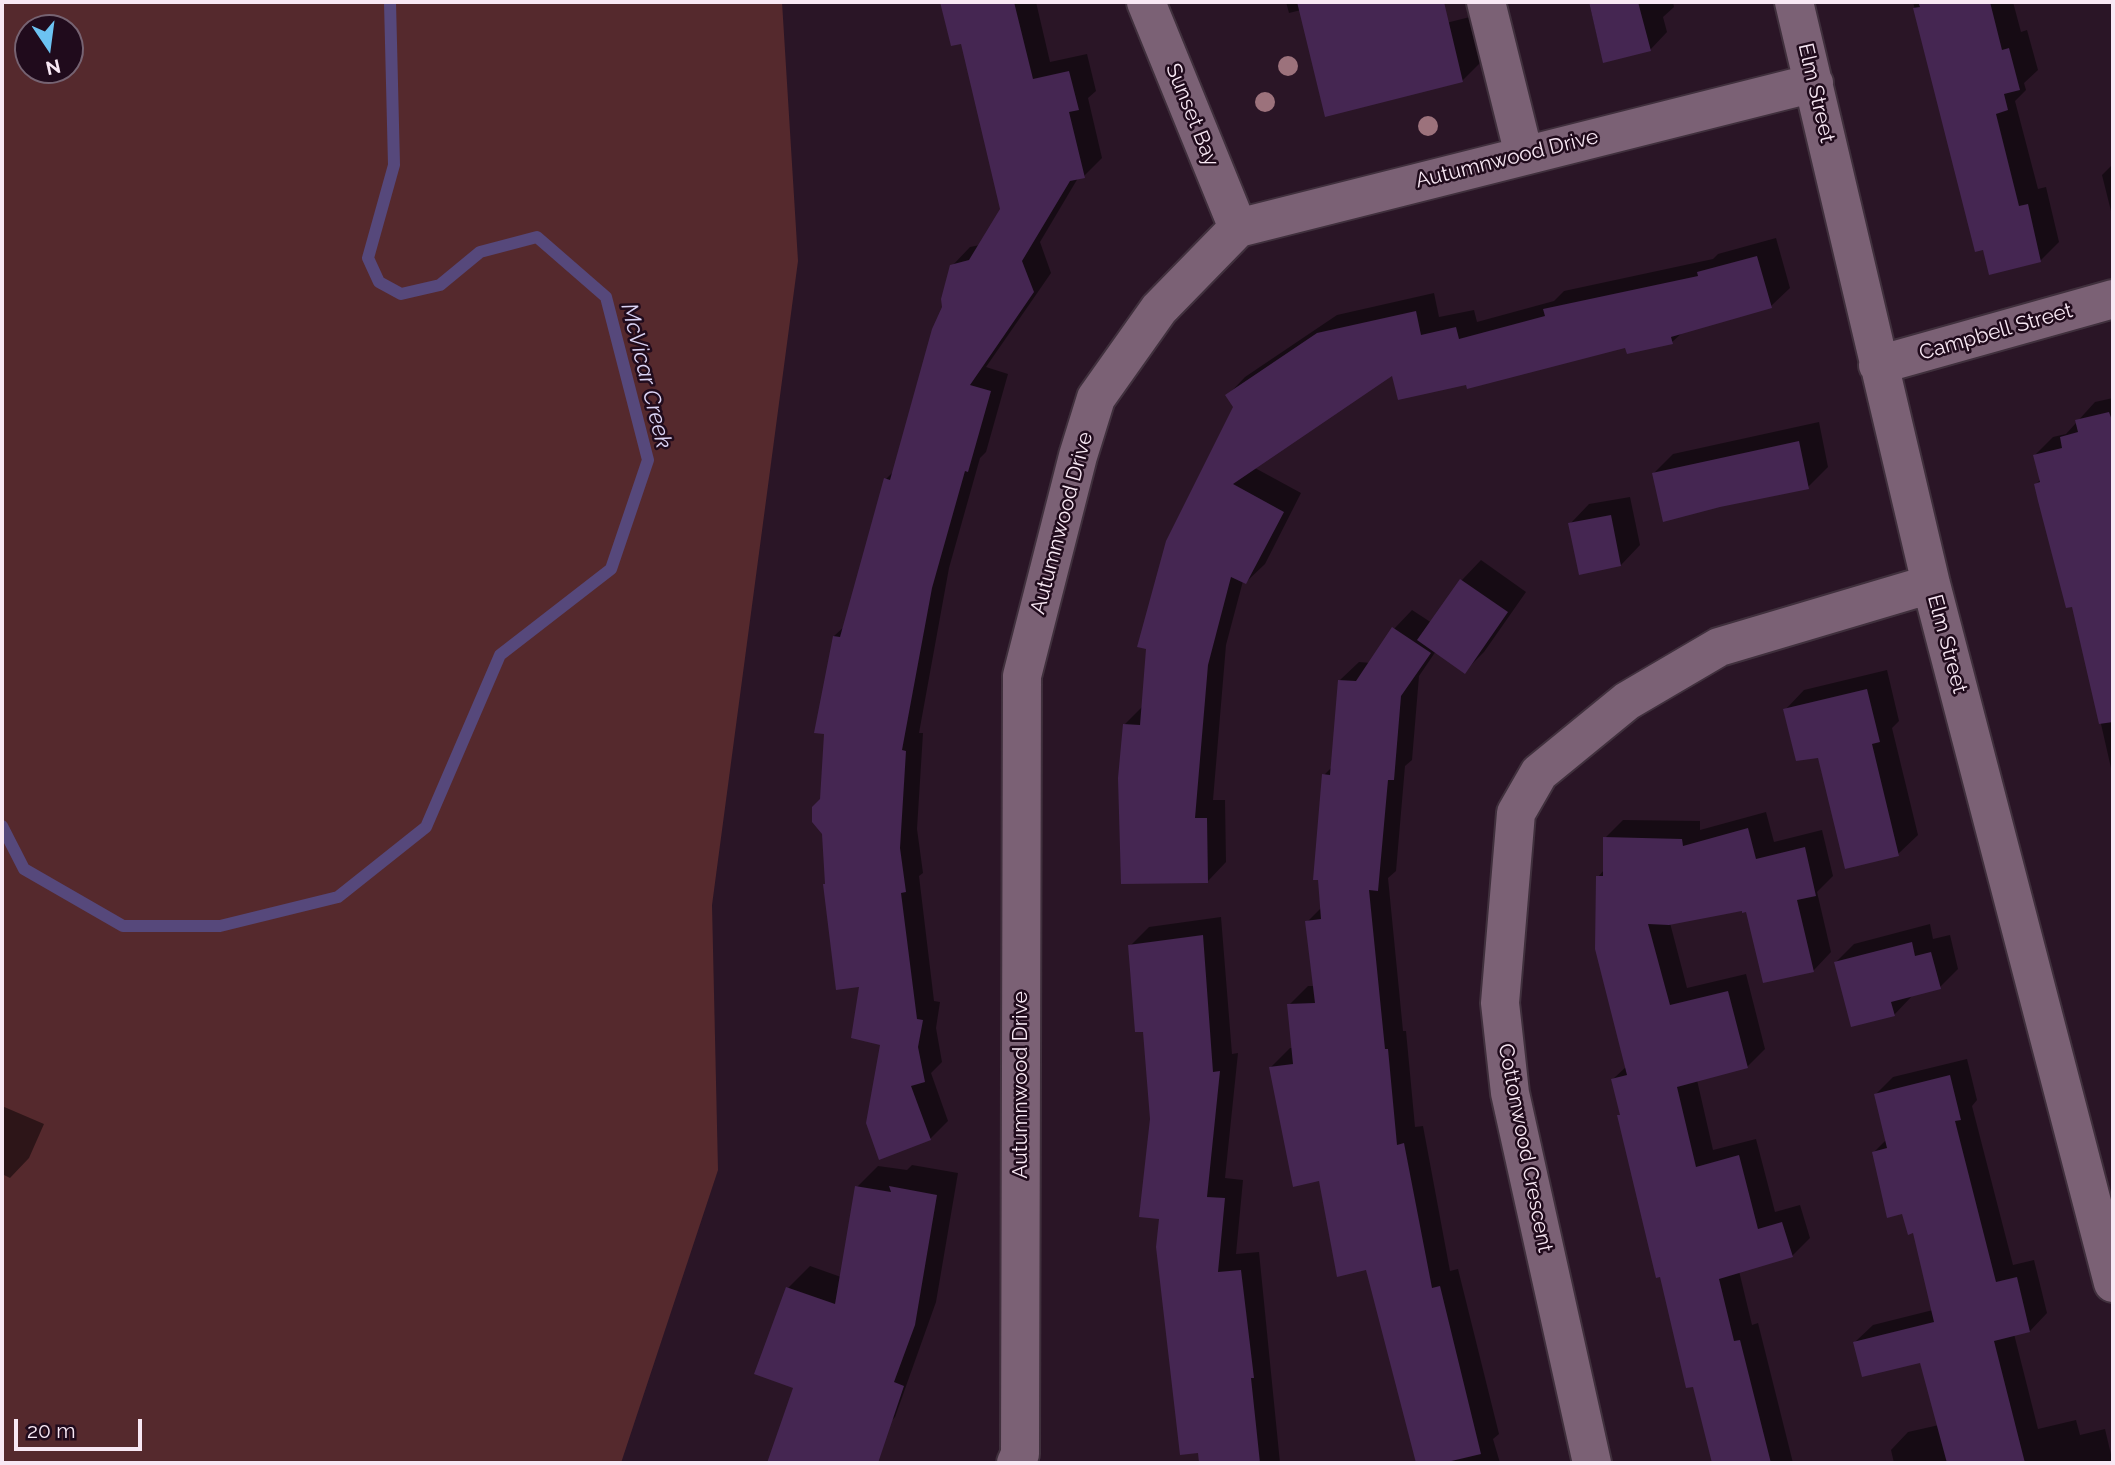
<!DOCTYPE html>
<html>
<head>
<meta charset="utf-8">
<style>
  body { margin:0 }
  #map { position:relative; width:2115px; height:1465px; overflow:hidden; background:#2a1526; font-family:Raleway,sans-serif }
  canvas { display:block }
  .frame { position:absolute; inset:0; border:4px solid #f8e8f4; pointer-events:none }
  .north { position:absolute; left:14px; top:14px; width:70px; height:70px; box-sizing:border-box; background:#200b1c; border:2px solid #766372; border-radius:50%; rotate:167deg; font-size:19px; font-weight:700; line-height:28px; text-align:center; color:#f8e8f4 }
  .north::after { content:''; display:block; margin:auto; width:24px; height:32px; background:#6cc3f2; clip-path:polygon(50% 0,100% 100%,50% 72%,0 100%) }
  .scale { position:absolute; left:14px; top:1419px; width:128px; height:32px; box-sizing:border-box; border:4px solid #f8e8f4; border-top:0; padding-left:9px; font-size:21px; line-height:24px; white-space:nowrap; color:#f8e8f4; -webkit-text-stroke:5px #200b1c; paint-order:stroke }
</style>
</head>
<body>
<div id="map">
<canvas width="2115" height="1465"></canvas>
<div class="frame"></div>
<div class="north">N</div>
<div class="scale">20 m</div>
</div>
<script>
const ctx = document.querySelector('canvas').getContext('2d');
ctx.lineJoin = 'round';
function fill(path, color) {
  ctx.fillStyle = color;
  ctx.fill(path, 'evenodd');
}
function shape(rows) {
  const path = new Path2D();
  for (const r of rows) {
    path.moveTo(r[0], r[1]);
    for (let i = 2; i < r.length; i += 2) path.lineTo(r[i], r[i + 1]);
  }
  return path;
}
function trace(path, color, width, dash) {
  ctx.strokeStyle = color;
  ctx.lineWidth = width;
  ctx.lineCap = dash ? 'butt' : 'round';
  ctx.setLineDash(dash || []);
  ctx.stroke(path);
}
function drawText(font, color, halo, rows, align = 'center') {
  ctx.font = font + ' Raleway,sans-serif';
  ctx.lineWidth = 5;
  ctx.setLineDash([]);
  ctx.textBaseline = 'middle';
  ctx.strokeStyle = halo;
  ctx.fillStyle = color;
  for (const [text, x, y, turn = 0] of rows) {
    ctx.save();
    ctx.translate(x, y);
    ctx.rotate((+turn || 0) * Math.PI / 180);
    ctx.textAlign = isNaN(turn) ? turn : align;
    if (halo) ctx.strokeText(text, 0, 0);
    ctx.fillText(text, 0, 0);
    ctx.restore();
  }
}
const green = shape([
  [2,2,782,2,798,261,712,905,718,1170,621,1463,2,1463],
  [28,28,70,28,70,70,28,70]
]);
const shadow = shape([
  [942,2,1036,2,1050,62,1087,54,1096,91,1088,98,1102,158,1084,176,1078,178,1040,242,1051,273,986,367,1008,374,986,452,980,458,949,568,919,733,923,733,917,829,923,873,919,876,934,1001,940,1002,936,1028,942,1062,931,1073,948,1121,930,1139,882,1044,827,883,822,799,834,636,845,626,886,479,894,471,944,308,952,266,970,247,980,245,1002,209,962,41,952,44],
  [1286,2,1386,2,1388,9,1420,2,1426,28,1470,17,1481,62,1462,81,1301,10,1289,13],
  [1589,2,1673,2,1674,7,1663,17,1667,32,1650,50,1603,61],
  [1913,2,2013,2,2021,32,2027,30,2038,70,2024,83,2026,90,2015,101,2038,189,2046,187,2059,242,2041,260,1984,248,1977,250],
  [2113,164,2113,219,2102,175],
  [1776,238,1790,288,1771,306,1683,332,1672,342,1626,345,1467,383,1394,373,1255,468,1301,493,1265,564,1246,582,1243,581,1226,645,1213,800,1225,800,1226,862,1208,881,1124,725,1143,706,1235,407,1227,396,1245,377,1337,315,1434,293,1439,317,1474,310,1477,322,1554,301,1564,291,1713,259,1718,254],
  [2113,398,2113,768,2111,768,2074,605,2036,484,2041,479,2035,455,2053,437,2066,434,2095,402],
  [1819,422,1828,467,1808,487,1653,474,1673,454],
  [1630,497,1640,545,1621,565,1570,524,1589,504],
  [1481,560,1526,592,1484,652,1465,671,1436,651,1419,676,1412,760,1405,766,1396,871,1388,878,1403,1031,1406,1031,1415,1127,1423,1126,1450,1271,1458,1269,1499,1434,1493,1439,1500,1463,1418,1463,1367,1268,1321,1179,1271,1067,1290,1048,1293,1048,1289,1005,1308,986,1315,986,1307,922,1322,907,1324,775,1333,766,1340,680,1359,662,1371,663,1394,629,1412,610,1432,623,1462,580],
  [1887,670,1899,721,1892,728,1918,835,1898,854,1785,710,1804,690],
  [1766,812,1774,842,1822,830,1833,876,1817,892,1831,952,1814,970,1765,981,1747,910,1670,923,1687,988,1746,974,1765,1049,1747,1067,1697,1080,1713,1150,1756,1139,1775,1212,1800,1205,1810,1238,1792,1256,1739,1271,1752,1325,1758,1323,1793,1463,1713,1463,1694,1385,1613,1079,1627,1066,1598,877,1604,870,1605,838,1623,820,1700,821,1700,830],
  [1221,917,1232,1054,1238,1053,1225,1178,1243,1180,1236,1254,1259,1252,1280,1463,1201,1463,1152,1119,1145,1030,1130,946,1149,927],
  [1930,924,1933,939,1950,935,1958,969,1940,987,1912,996,1894,1015,1836,962,1854,944],
  [1967,1059,1977,1100,1972,1106,2013,1265,2034,1260,2047,1313,2030,1331,2014,1334,2038,1429,2076,1420,2080,1435,2105,1429,2113,1463,1894,1463,1891,1450,1908,1432,1939,1425,1921,1361,1855,1342,1873,1325,1933,1310,1915,1231,1874,1152,1887,1139,1875,1095,1893,1077],
  [2,1106,44,1124,29,1158,10,1178,2,1174],
  [912,1165,958,1173,936,1302,895,1417,885,1428,873,1463,769,1463,795,1387,757,1373,788,1288,810,1266,841,1277,857,1187,878,1166,907,1170]
]);
const stream = shape([
  [2,826,24,869,123,926,220,926,338,897,426,827,500,655,611,569,648,460,606,297,537,237,480,252,440,285,401,294,379,282,368,258,394,165,390,2]
]);
const building = shape([
  [940,2,1014,2,1033,79,1069,71,1079,110,1069,112,1085,178,1070,181,1022,261,1034,292,970,385,991,391,968,472,965,471,932,588,902,750,906,751,900,848,906,892,901,893,917,1019,923,1020,918,1047,925,1082,911,1086,931,1140,879,1160,866,1123,880,1045,851,1038,859,987,836,990,823,884,825,884,822,834,812,822,812,807,820,799,824,734,814,733,833,636,840,637,884,478,890,480,932,329,942,307,941,299,950,265,969,260,1000,209,961,44,951,46],
  [1297,2,1444,2,1463,82,1325,117],
  [1589,2,1638,2,1651,51,1603,63],
  [1918,2,1990,2,2002,50,2009,48,2020,90,2004,94,2008,110,1996,114,2019,206,2028,204,2041,262,1989,275,1983,250,1975,252,1913,8,1920,7],
  [1757,256,1772,308,1671,337,1673,344,1627,354,1625,348,1467,389,1466,385,1398,400,1392,376,1233,484,1284,512,1246,584,1231,577,1208,665,1195,818,1207,818,1208,883,1121,884,1118,778,1123,724,1140,725,1146,649,1137,647,1166,541,1233,407,1225,395,1317,333,1416,311,1421,335,1456,327,1459,339,1545,316,1543,309,1698,276,1697,272],
  [2109,412,2113,423,2113,519,2111,520,2113,528,2113,722,2099,724,2072,607,2066,608,2038,501,2034,484,2040,482,2033,455,2062,448,2060,437,2078,432,2075,420],
  [1799,441,1809,489,1720,507,1663,522,1652,473],
  [1611,515,1621,566,1579,575,1568,523],
  [1460,579,1508,612,1465,674,1417,640],
  [1392,627,1431,653,1401,696,1394,780,1388,780,1378,891,1369,890,1385,1049,1388,1049,1397,1145,1404,1143,1432,1288,1440,1286,1481,1454,1443,1463,1416,1463,1366,1270,1337,1277,1319,1181,1293,1187,1269,1067,1293,1064,1287,1004,1315,1003,1305,921,1321,919,1318,880,1313,880,1322,774,1330,775,1338,680,1356,681],
  [1867,689,1880,742,1872,744,1899,856,1845,869,1818,758,1796,761,1783,709],
  [1748,828,1756,859,1805,847,1816,896,1797,900,1814,972,1763,983,1746,912,1742,913,1742,911,1669,925,1648,924,1670,1005,1728,991,1748,1068,1677,1087,1696,1167,1739,1155,1758,1229,1782,1222,1793,1257,1719,1279,1734,1341,1740,1340,1771,1463,1712,1463,1693,1387,1686,1388,1660,1277,1656,1278,1617,1115,1620,1115,1611,1079,1627,1075,1595,949,1596,876,1603,876,1603,837,1682,839,1683,846],
  [1203,935,1213,1072,1220,1071,1207,1197,1225,1198,1218,1272,1241,1270,1254,1378,1251,1378,1260,1463,1199,1463,1198,1453,1180,1455,1156,1247,1159,1219,1139,1217,1150,1119,1143,1032,1135,1032,1128,945],
  [1912,942,1915,956,1931,952,1941,989,1891,1002,1895,1016,1851,1027,1834,962],
  [1950,1075,1961,1120,1955,1121,1996,1282,2017,1277,2030,1332,1994,1341,2025,1463,1947,1463,1920,1363,1862,1377,1853,1342,1934,1322,1913,1233,1908,1235,1902,1214,1887,1218,1872,1152,1887,1148,1874,1094],
  [855,1186,891,1192,889,1186,937,1195,915,1325,894,1382,904,1386,878,1463,767,1463,793,1388,754,1374,786,1287,835,1304]
]);
const minor = shape([
  [1146,2,1238,228],
  [1486,2,1524,155],
  [1794,2,1931,584,2113,1283],
  [1878,365,2113,299],
  [1016,1463,1020,1454,1022,676,1078,456,1096,398,1159,309,1238,228,1814,83],
  [1592,1463,1510,1093,1500,1003,1516,813,1539,773,1627,701,1719,647,1931,584]
]);
const trees = [
  [1288,66],
  [1265,102],
  [1428,126]
];
const streetNames = [
  ["Elm Street",1816,93,77],
  ["Sunset Bay",1192,115,68],
  ["Autumnwood Drive",1507,159,-14],
  ["Campbell Street",1996,332,-16],
  ["Autumnwood Drive",1062,523,-75],
  ["Elm Street",1947,644,75],
  ["Autumnwood Drive",1021,1085,-90],
  ["Cottonwood Crescent",1525,1148,79]
];
const waterNames = [
  ["McVicar Creek",646,376,76]
];
fill(green, '#55292d');
fill(shadow, '#0007');
trace(stream, '#56487b', 12);
fill(building, '#452652');
trace(minor, '#40303d', 42);
trace(minor, '#7b6175', 38);
ctx.fillStyle = '#9c727c';
for (const [x, y] of trees) {
  ctx.beginPath();
  ctx.arc(x, y, 10, 0, 2 * Math.PI);
  ctx.fill();
}
drawText('21px', '#f8e8f4', '#200b1c', streetNames);
drawText('italic 23px', '#dad3f4', '#200b1c', waterNames);
</script>
</body>
</html>
